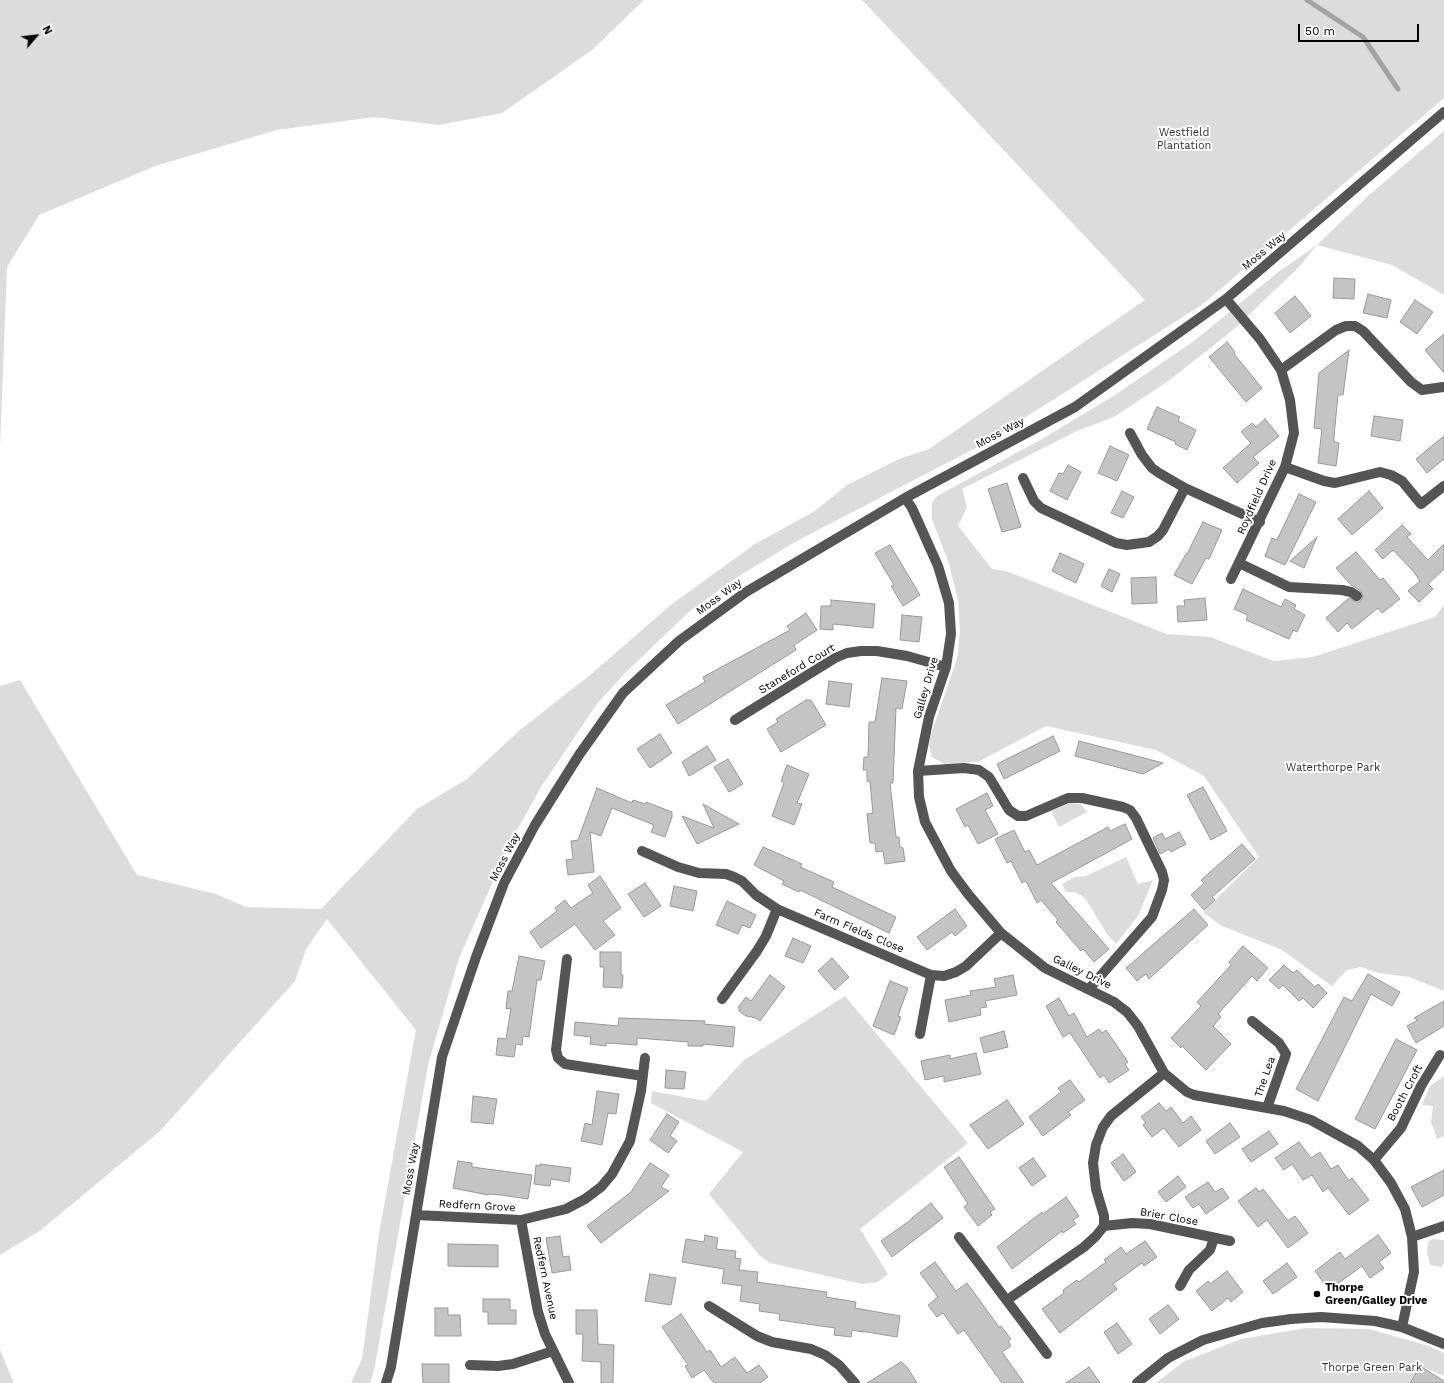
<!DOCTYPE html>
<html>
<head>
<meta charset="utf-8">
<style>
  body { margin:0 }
  #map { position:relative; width:1444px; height:1383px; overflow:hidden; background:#fff; font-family:"Work Sans",sans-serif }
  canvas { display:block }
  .north { position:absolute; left:16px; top:16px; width:40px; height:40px; -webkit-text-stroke:3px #fff; paint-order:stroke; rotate:62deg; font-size:11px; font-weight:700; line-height:16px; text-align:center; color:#000 }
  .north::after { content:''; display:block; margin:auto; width:14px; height:18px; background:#000; clip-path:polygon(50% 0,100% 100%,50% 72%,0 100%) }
  .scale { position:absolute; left:1298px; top:24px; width:121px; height:18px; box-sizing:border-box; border:2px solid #000; border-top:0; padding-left:5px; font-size:12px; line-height:14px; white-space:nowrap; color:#000; -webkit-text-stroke:3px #fff; paint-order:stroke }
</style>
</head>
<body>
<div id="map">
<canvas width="1444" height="1383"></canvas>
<div class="north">N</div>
<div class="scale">50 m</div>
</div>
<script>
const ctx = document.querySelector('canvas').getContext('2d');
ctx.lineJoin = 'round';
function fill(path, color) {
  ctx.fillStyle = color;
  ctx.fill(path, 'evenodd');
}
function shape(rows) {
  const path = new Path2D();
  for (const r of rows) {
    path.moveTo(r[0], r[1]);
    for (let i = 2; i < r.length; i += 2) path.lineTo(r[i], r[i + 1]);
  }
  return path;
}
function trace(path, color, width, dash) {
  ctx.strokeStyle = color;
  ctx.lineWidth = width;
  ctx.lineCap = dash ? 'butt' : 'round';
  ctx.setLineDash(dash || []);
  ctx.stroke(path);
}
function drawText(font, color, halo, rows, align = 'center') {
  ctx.font = font + ' "Work Sans",sans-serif';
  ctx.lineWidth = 4;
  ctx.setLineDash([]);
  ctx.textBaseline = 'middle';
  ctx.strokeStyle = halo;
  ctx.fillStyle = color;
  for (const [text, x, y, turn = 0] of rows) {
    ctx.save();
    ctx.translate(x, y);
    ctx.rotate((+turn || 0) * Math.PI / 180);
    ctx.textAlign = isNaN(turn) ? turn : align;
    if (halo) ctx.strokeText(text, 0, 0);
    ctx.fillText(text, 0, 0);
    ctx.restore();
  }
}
const green = shape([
  [0,0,644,0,592,50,502,113,439,125,374,117,277,130,155,166,39,215,7,267,0,447],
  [862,0,1444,0,1444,98,1203,304,987,442,795,542,739,576,690,611,626,672,596,705,541,787,511,841,459,958,428,1065,374,1371,370,1383,351,1383,362,1359,379,1234,416,1030,327,919,306,949,295,981,160,1131,41,1230,0,1255,0,686,20,680,137,875,216,894,246,907,321,909,417,809,467,779,520,730,590,675,672,604,755,544,815,511,847,485,899,459,929,449,1145,300],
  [1444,131,1444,295,1392,265,1317,245,1299,267,1233,330,1167,382,1114,417,1077,431,962,489,967,507,958,526,992,569,1006,571,1167,634,1210,637,1274,661,1313,657,1435,617,1444,605,1444,991,1409,977,1378,973,1361,967,1347,970,1332,986,1282,950,1222,926,1203,912,1259,857,1204,776,1156,750,1046,726,978,762,944,764,932,757,929,745,931,734,957,659,960,631,958,600,949,564,932,519,932,503,937,496,1042,439,1115,395,1194,341,1277,273,1317,245,1369,195],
  [1070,803,1081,804,1087,812,1059,827,1051,811],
  [1126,857,1138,884,1153,880,1138,916,1116,944,1107,934,1085,898,1075,892,1066,892,1062,884,1075,877,1086,876],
  [845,996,968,1143,860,1229,888,1274,878,1282,862,1284,770,1263,759,1255,709,1194,743,1152,651,1103,652,1091,706,1101,743,1061],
  [1444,1076,1444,1136,1437,1139,1431,1122,1433,1106,1422,1105,1430,1086],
  [1432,1239,1444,1240,1444,1263,1441,1267,1430,1265,1427,1252,1428,1242],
  [1306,1328,1369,1329,1429,1346,1444,1353,1444,1376,1420,1366,1409,1383,1156,1383,1183,1362,1241,1339],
  [0,1350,14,1383,0,1383]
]);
const stream = shape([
  [1307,0,1363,37,1398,89]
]);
const building = shape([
  [1334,278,1355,279,1354,299,1333,298,1334,278],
  [1368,294,1391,300,1387,318,1363,313,1368,294],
  [1295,296,1311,316,1290,333,1275,313,1295,296],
  [1415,300,1433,312,1417,334,1400,322,1415,300],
  [1444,334,1444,373,1425,350,1444,334],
  [1227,342,1235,352,1234,354,1262,388,1246,402,1209,357,1227,342],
  [1349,350,1343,395,1338,395,1334,436,1334,442,1339,443,1336,466,1318,463,1322,429,1314,428,1319,373,1349,350],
  [1157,407,1180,417,1178,421,1196,430,1187,450,1175,444,1176,442,1147,429,1157,407],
  [1374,416,1403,420,1400,441,1371,436,1374,416],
  [1265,419,1279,436,1253,457,1259,463,1237,483,1223,468,1251,443,1241,432,1252,423,1256,427,1265,419],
  [1444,436,1444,459,1427,473,1416,459,1444,436],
  [1110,446,1129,455,1117,481,1098,473,1110,446],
  [1068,465,1081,472,1067,500,1050,491,1059,473,1063,474,1068,465],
  [1007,483,1021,527,1002,532,988,489,1007,483],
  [1122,491,1134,497,1123,518,1111,513,1122,491],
  [1369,491,1383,508,1352,535,1338,519,1369,491],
  [1299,494,1316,502,1285,565,1265,556,1272,538,1277,540,1299,494],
  [1203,522,1222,530,1209,559,1206,558,1192,584,1174,575,1186,554,1187,554,1203,522],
  [1402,525,1411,534,1407,537,1428,560,1444,544,1444,569,1428,584,1433,589,1419,602,1408,591,1420,581,1414,572,1393,550,1383,559,1375,550,1402,525],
  [1317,537,1304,568,1290,561,1317,537],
  [890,545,920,595,903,606,891,586,894,585,875,553,890,545],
  [1356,552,1380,580,1383,578,1400,599,1382,613,1378,608,1352,629,1347,623,1338,632,1326,618,1349,598,1357,602,1360,602,1363,597,1361,591,1351,585,1336,568,1356,552],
  [1060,553,1084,564,1076,583,1052,571,1060,553],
  [1109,569,1120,574,1112,592,1101,586,1109,569],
  [1156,577,1157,603,1132,604,1131,578,1156,577],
  [1243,589,1281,607,1285,599,1296,605,1294,609,1305,615,1297,632,1293,630,1289,639,1246,620,1248,615,1234,609,1243,589],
  [1205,598,1207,620,1178,622,1177,606,1185,606,1184,600,1205,598],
  [831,600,875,604,873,628,833,624,833,630,820,629,821,606,831,606,831,600],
  [806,613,817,630,794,645,796,650,678,724,666,705,705,682,703,677,790,630,787,626,806,613],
  [902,615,922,617,919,642,900,640,902,615],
  [882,678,907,681,902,709,896,708,893,783,890,783,896,837,899,837,900,847,903,848,905,861,885,864,883,851,876,852,875,843,870,843,867,814,873,813,870,782,867,781,867,770,863,770,864,757,868,757,869,722,875,722,882,678],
  [829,681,852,684,849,707,826,704,829,681],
  [806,700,811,700,826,725,781,752,767,729,778,722,776,719,806,700],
  [660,734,672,753,650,768,637,749,660,734],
  [1053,736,1060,751,1004,779,997,764,1053,736],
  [1079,741,1163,763,1143,774,1075,756,1079,741],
  [707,746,716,760,689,776,682,762,707,746],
  [728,759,743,784,729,792,714,767,728,759],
  [787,765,809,774,797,803,802,804,794,825,772,816,784,783,781,781,787,765],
  [1203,787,1227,831,1211,840,1187,795,1203,787],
  [597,788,632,803,633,800,645,804,646,802,672,812,672,817,665,837,651,832,654,825,612,808,601,836,590,832,594,872,568,875,566,860,573,859,571,841,578,840,597,788],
  [987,793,993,806,985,810,998,834,978,844,968,825,965,827,956,809,987,793],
  [703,804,739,824,697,844,682,816,714,828,703,804],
  [1125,824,1132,839,1051,883,1109,949,1094,962,1083,949,1081,951,1056,922,1058,920,1041,900,1037,903,1026,881,1022,883,1011,861,1007,863,995,839,1014,830,1025,852,1029,850,1037,865,1108,827,1110,831,1125,824],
  [1179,832,1186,844,1171,852,1169,849,1160,854,1153,838,1162,833,1165,839,1179,832],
  [1242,844,1255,859,1212,897,1215,900,1204,910,1191,895,1204,883,1201,880,1242,844],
  [763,847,802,864,800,867,834,882,832,887,896,917,889,933,800,890,799,892,782,884,784,881,754,865,763,847],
  [600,876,621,908,603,921,615,935,595,950,575,924,541,948,530,932,557,911,555,908,565,900,571,908,593,893,588,885,600,876],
  [645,883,661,906,644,917,628,894,645,883],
  [674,886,697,891,693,911,670,906,674,886],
  [727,901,756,915,750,928,742,925,738,934,716,925,727,901],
  [955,909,967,926,955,936,952,932,927,950,917,937,955,909],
  [1194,909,1208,925,1149,979,1146,974,1137,981,1126,968,1194,909],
  [793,938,811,946,803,963,785,956,793,938],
  [1243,946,1268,968,1257,981,1252,976,1218,1014,1221,1017,1213,1026,1231,1044,1206,1070,1182,1046,1181,1048,1171,1038,1201,1006,1197,1002,1231,965,1229,962,1243,946],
  [600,952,621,952,621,975,623,975,622,988,603,987,604,967,600,967,600,952],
  [519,956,545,961,541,980,537,980,529,1037,523,1036,522,1045,516,1044,514,1057,496,1055,498,1038,506,1039,511,1008,506,1009,508,991,512,991,519,956],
  [832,958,849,977,835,990,818,971,832,958],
  [1284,965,1293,973,1297,970,1315,987,1318,984,1327,993,1313,1008,1303,998,1299,1001,1283,985,1279,989,1269,980,1284,965],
  [1368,974,1400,992,1392,1006,1371,994,1318,1101,1296,1089,1344,997,1352,1001,1368,974],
  [770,975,785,987,760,1021,756,1018,746,1016,739,1011,739,1006,746,997,751,1001,770,975],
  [1013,975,1017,995,985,1001,987,1007,980,1008,981,1015,949,1022,945,1000,971,995,970,991,996,987,994,979,1013,975],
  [890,981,908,988,898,1016,901,1017,894,1035,873,1026,890,981],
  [1059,998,1069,1016,1074,1013,1087,1037,1099,1029,1102,1033,1106,1030,1128,1062,1125,1064,1129,1070,1109,1083,1104,1075,1100,1078,1070,1033,1063,1037,1046,1006,1059,998],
  [1444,1001,1444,1026,1416,1043,1407,1026,1418,1020,1414,1018,1444,1001],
  [619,1018,705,1021,704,1024,735,1027,733,1047,703,1044,703,1046,688,1046,688,1042,637,1038,637,1045,606,1043,606,1046,590,1044,591,1037,574,1035,575,1022,618,1026,619,1018],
  [1004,1031,1008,1047,984,1053,980,1038,1004,1031],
  [1396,1039,1417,1050,1375,1129,1355,1119,1396,1039],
  [976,1053,981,1074,944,1082,944,1076,925,1080,921,1061,950,1055,950,1059,976,1053],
  [666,1070,686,1072,684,1089,665,1088,666,1070],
  [1070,1080,1085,1100,1068,1112,1071,1115,1043,1136,1029,1117,1061,1092,1058,1088,1070,1080],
  [597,1091,619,1094,616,1114,608,1113,602,1145,581,1141,585,1123,592,1125,597,1091],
  [473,1096,497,1099,493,1124,471,1122,473,1096],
  [1007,1100,1024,1124,988,1149,970,1125,1007,1100],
  [1159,1103,1166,1111,1171,1107,1183,1123,1191,1116,1201,1130,1179,1147,1164,1128,1152,1137,1143,1125,1146,1123,1141,1117,1159,1103],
  [667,1114,679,1122,670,1136,677,1141,668,1153,650,1140,667,1114],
  [1230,1123,1240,1137,1215,1154,1206,1141,1230,1123],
  [1269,1131,1278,1144,1251,1162,1242,1149,1269,1131],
  [1299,1142,1311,1158,1320,1152,1331,1169,1338,1165,1349,1181,1352,1178,1369,1200,1349,1215,1328,1188,1323,1192,1312,1175,1303,1180,1292,1164,1284,1170,1275,1158,1299,1142],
  [1123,1154,1136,1172,1124,1181,1111,1163,1123,1154],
  [959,1157,995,1209,990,1212,992,1215,978,1226,964,1207,968,1204,944,1167,959,1157],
  [1033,1158,1046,1176,1032,1186,1019,1168,1033,1158],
  [458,1161,472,1163,472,1167,532,1175,528,1199,501,1195,489,1194,488,1195,453,1188,458,1161],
  [650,1163,669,1175,661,1187,669,1191,601,1243,587,1226,631,1192,650,1163],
  [540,1164,571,1168,569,1182,551,1179,550,1186,534,1184,536,1165,541,1166,540,1164],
  [1444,1170,1444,1195,1422,1207,1411,1187,1444,1170],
  [1178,1176,1186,1187,1166,1202,1158,1192,1178,1176],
  [1208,1182,1215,1192,1222,1188,1229,1198,1206,1214,1199,1204,1193,1208,1185,1197,1208,1182],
  [1256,1188,1259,1192,1263,1189,1288,1221,1295,1216,1308,1233,1288,1248,1267,1220,1258,1227,1238,1201,1256,1188],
  [1066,1197,1079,1216,1073,1220,1076,1224,1063,1233,1062,1231,1012,1269,997,1247,1042,1212,1043,1214,1066,1197],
  [931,1203,943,1218,892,1257,881,1241,912,1219,912,1218,931,1203],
  [705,1235,718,1238,716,1249,736,1251,735,1258,741,1259,739,1270,758,1272,757,1282,827,1292,826,1297,856,1302,855,1308,900,1316,897,1337,861,1331,863,1332,852,1330,851,1337,834,1335,835,1328,779,1320,780,1314,759,1311,760,1304,740,1301,742,1286,722,1283,724,1269,682,1262,686,1239,704,1242,705,1235],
  [1378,1235,1391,1253,1379,1262,1384,1268,1370,1278,1362,1266,1329,1290,1315,1271,1340,1252,1345,1259,1378,1235],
  [560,1236,563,1257,569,1256,571,1270,552,1273,546,1238,560,1236],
  [1145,1241,1157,1257,1144,1266,1142,1263,1113,1284,1117,1289,1060,1333,1042,1309,1064,1293,1063,1290,1077,1280,1079,1282,1106,1262,1104,1260,1121,1247,1126,1254,1145,1241],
  [448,1244,498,1245,498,1267,448,1266,448,1244],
  [935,1262,956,1291,967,1283,999,1327,1001,1326,1011,1339,1008,1342,1011,1346,1002,1352,1024,1383,1002,1383,964,1330,958,1334,943,1313,937,1317,928,1305,938,1297,920,1273,935,1262],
  [1287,1263,1297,1277,1273,1294,1263,1281,1287,1263],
  [1227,1271,1243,1292,1231,1302,1228,1298,1212,1311,1196,1291,1208,1281,1210,1284,1227,1271],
  [650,1274,676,1278,671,1305,645,1301,650,1274],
  [483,1299,510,1299,510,1310,516,1310,516,1324,488,1324,488,1312,483,1312,483,1299],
  [1168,1305,1179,1319,1160,1334,1149,1319,1168,1305],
  [435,1308,448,1308,448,1315,460,1315,461,1336,435,1336,435,1308],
  [576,1310,597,1310,598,1344,614,1345,613,1383,601,1383,601,1362,582,1361,583,1334,576,1334,576,1310],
  [681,1314,707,1352,710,1350,721,1367,735,1357,747,1373,759,1365,768,1377,760,1383,714,1383,704,1370,692,1378,685,1366,688,1365,662,1327,681,1314],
  [1117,1323,1132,1344,1118,1354,1104,1332,1117,1323],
  [901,1362,907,1367,917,1383,867,1383,901,1362],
  [422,1364,449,1364,449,1383,423,1383,422,1364],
  [1420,1366,1444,1381,1444,1383,1410,1383,1420,1366],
  [1089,1367,1100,1383,1066,1383,1089,1367]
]);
const minor = shape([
  [1226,299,1260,339,1281,370,1290,400,1294,433,1285,467,1231,579],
  [1281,370,1336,330,1346,326,1355,326,1363,331,1411,382,1422,390,1443,387],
  [1130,433,1142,455,1152,468,1159,473,1185,488,1260,522],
  [1285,467,1324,481,1335,483,1380,472,1391,475,1402,481,1421,504,1444,486],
  [1023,478,1034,501,1041,508,1116,543,1127,545,1149,542,1158,536,1163,530,1185,488],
  [905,498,912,508,938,566,949,603,951,634,946,667,929,717,918,771,919,797,925,822,951,871,968,894,1001,933,1045,968,1114,1002,1127,1012,1138,1026,1164,1073,1187,1092,1194,1095,1284,1111,1311,1120,1358,1146,1374,1160,1391,1183,1405,1209,1412,1237,1414,1272,1402,1327],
  [1239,563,1289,587,1342,590,1351,592,1357,596],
  [735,720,835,658,847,653,861,651,877,651,907,656,946,667],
  [918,771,964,768,979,770,989,777,1009,810,1018,816,1026,816,1068,798,1082,798,1123,807,1130,810,1136,818,1162,872,1164,880,1162,890,1152,917,1089,989],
  [642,851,678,867,699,873,726,874,734,877,742,881,756,895,777,909,931,975,944,976,956,972,966,966,1001,933],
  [567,959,556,1050,558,1058,565,1064,643,1076],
  [722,999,757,951,766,936,777,909],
  [1252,1021,1279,1043,1286,1054,1267,1108],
  [920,1034,931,975],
  [1374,1160,1401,1128,1421,1086,1440,1055],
  [416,1215,521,1220,566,1209,585,1199,601,1187,612,1174,630,1141,641,1091,645,1058],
  [521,1220,538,1312,545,1334,569,1383],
  [1104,1226,1132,1223,1150,1224,1230,1241],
  [959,1237,1047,1354],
  [1412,1237,1444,1226],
  [1180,1286,1189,1270,1210,1250,1214,1238],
  [1007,1300,1084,1247,1096,1236,1104,1226,1104,1216,1096,1189,1093,1163,1096,1145,1103,1127,1111,1116,1164,1073],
  [709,1306,757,1336,772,1342,811,1349,825,1355,839,1365,855,1383],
  [470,1365,498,1366,513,1364,553,1351],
  [386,1383,391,1367,442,1057,476,957,504,883,535,825,579,755,623,693,679,641,746,592,905,498,1075,407,1226,299,1444,112],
  [1137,1383,1168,1358,1203,1340,1262,1323,1291,1319,1321,1317,1375,1321,1402,1327,1444,1344]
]);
const markers = [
  [1317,1294,4,"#000"]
];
const parkNames = [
  ["Westfield",1184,133],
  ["Plantation",1184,146],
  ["Waterthorpe Park",1333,768],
  ["Thorpe Green Park",1372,1368]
];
const streetNames = [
  ["Moss Way",1264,251,-40],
  ["Moss Way",1000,433,-28],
  ["Roydfield Drive",1257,497,-66],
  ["Moss Way",719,597,-36],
  ["Staneford Court",797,669,-31],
  ["Galley Drive",926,688,-74],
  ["Moss Way",505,857,-63],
  ["Farm Fields Close",859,931,23],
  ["Galley Drive",1082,972,26],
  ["The Lea",1265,1077,-71],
  ["Booth Croft",1405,1093,-62],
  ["Moss Way",411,1169,-80],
  ["Redfern Grove",477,1206,3],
  ["Brier Close",1169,1217,10],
  ["Redfern Avenue",545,1278,78]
];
const poiNames = [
  ["Thorpe",1325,1288],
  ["Green/Galley Drive",1325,1301]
];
fill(green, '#dcdcdc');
trace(stream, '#a3a3a3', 5);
fill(building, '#c4c4c4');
trace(building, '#999', 1);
trace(minor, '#555', 10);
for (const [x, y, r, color] of markers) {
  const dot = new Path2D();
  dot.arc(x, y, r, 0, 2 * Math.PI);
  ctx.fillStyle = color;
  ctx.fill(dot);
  trace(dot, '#fff', 1.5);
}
drawText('11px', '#333', '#fff', parkNames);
drawText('11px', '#000', '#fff', streetNames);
drawText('bold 11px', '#000', '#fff', poiNames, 'left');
</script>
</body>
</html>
